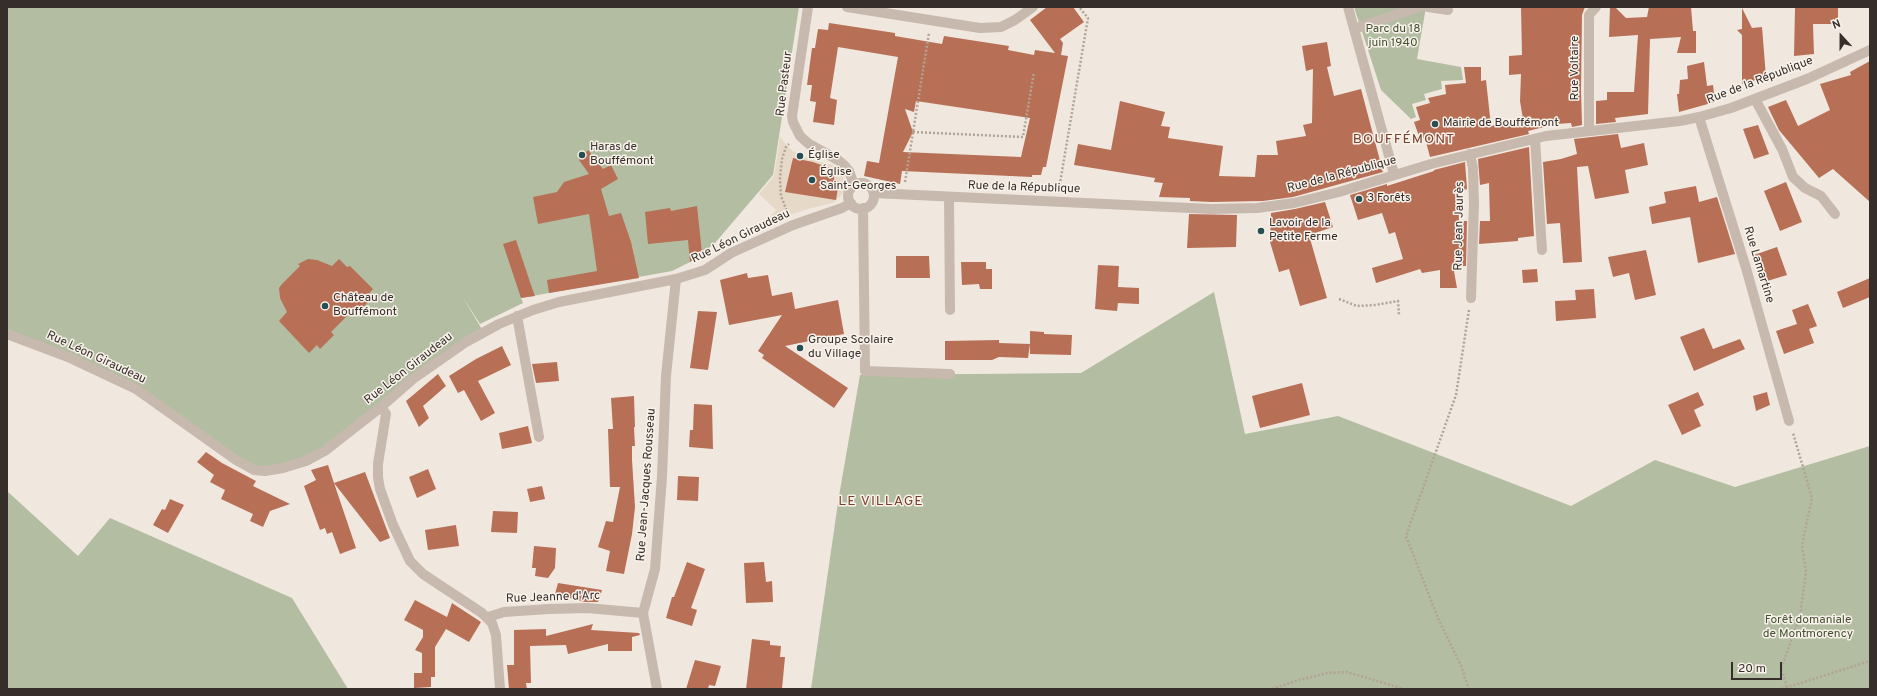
<!DOCTYPE html>
<html>
<head>
<meta charset="utf-8">
<style>
  body { margin:0 }
  #map { position:relative; width:1877px; height:696px; overflow:hidden; background:#f0e8df; font-family:Overpass,sans-serif }
  canvas { display:block }
  .frame { position:absolute; inset:0; border:8px solid #362e2a; pointer-events:none }
  .north { position:absolute; left:1821px; top:16px; width:40px; height:40px; -webkit-text-stroke:3px #f8f2eb; paint-order:stroke; rotate:339deg; font-size:11px; font-weight:700; line-height:16px; text-align:center; color:#362e2a }
  .north::after { content:''; display:block; margin:auto; width:14px; height:18px; background:#362e2a; clip-path:polygon(50% 0,100% 100%,50% 72%,0 100%) }
  .scale { position:absolute; left:1731px; top:662px; width:51px; height:18px; box-sizing:border-box; border:2px solid #362e2a; border-top:0; padding-left:5px; font-size:12px; line-height:14px; white-space:nowrap; color:#362e2a; -webkit-text-stroke:3px #f8f2eb; paint-order:stroke }
</style>
</head>
<body>
<div id="map">
<canvas width="1877" height="696"></canvas>
<div class="frame"></div>
<div class="north">N</div>
<div class="scale">20 m</div>
</div>
<script>
const ctx = document.querySelector('canvas').getContext('2d');
ctx.lineJoin = 'round';
function fill(path, color) {
  ctx.fillStyle = color;
  ctx.fill(path, 'evenodd');
}
function shape(rows) {
  const path = new Path2D();
  for (const r of rows) {
    if (r.length === 3) {
      path.moveTo(r[0] + r[2], r[1]);
      path.arc(r[0], r[1], r[2], 0, 2 * Math.PI);
      continue;
    }
    path.moveTo(r[0], r[1]);
    for (let i = 2; i < r.length; i += 2) path.lineTo(r[i], r[i + 1]);
  }
  return path;
}
function trace(path, color, width, dash) {
  ctx.strokeStyle = color;
  ctx.lineWidth = width;
  ctx.lineCap = dash ? 'butt' : 'round';
  ctx.setLineDash(dash || []);
  ctx.stroke(path);
}
function drawText(font, color, halo, rows, align = 'center') {
  ctx.font = font + ' Overpass,sans-serif';
  ctx.lineWidth = 3;
  ctx.setLineDash([]);
  ctx.textBaseline = 'middle';
  ctx.strokeStyle = halo;
  ctx.fillStyle = color;
  for (const [text, x, y, turn = 0] of rows) {
    ctx.save();
    ctx.translate(x, y);
    ctx.rotate((+turn || 0) * Math.PI / 180);
    ctx.textAlign = isNaN(turn) ? turn : align;
    if (halo) ctx.strokeText(text, 0, 0);
    ctx.fillText(text, 0, 0);
    ctx.restore();
  }
}
const green = shape([
  [7,7,799,7,773,175,715,243,690,262,672,271,521,298,523,303,480,324,462,296,483,331,306,461,254,470,136,389,7,334],
  [1354,7,1426,7,1417,59,1461,67,1463,80,1441,81,1442,89,1424,94,1426,100,1412,104,1416,117,1411,119,1381,90],
  [1214,292,1245,434,1338,416,1571,506,1655,460,1735,487,1870,446,1870,689,811,689,839,496,860,375,1081,373],
  [7,491,78,556,110,518,292,598,348,689,7,689]
]);
const plaza = shape([
  [780,137,788,147,793,151,812,160,834,165,843,173,845,186,843,193,833,203,808,209,784,217,774,224,770,224,766,221,776,210,759,194,774,176]
]);
const building = shape([
  [1047,7,1073,7,1084,22,1060,39,1063,43,1061,55,1068,56,1046,167,1043,167,1041,175,1032,175,1032,177,902,171,900,184,864,176,867,161,879,163,898,57,838,47,830,98,837,100,834,125,813,122,816,102,810,101,812,85,807,85,812,48,815,48,818,29,828,30,829,23,895,33,895,36,942,44,944,36,1009,46,1008,50,1034,55,1035,50,1055,53,1030,20],
  [916,101,1030,118,1021,157,903,152,913,132,905,109,914,112],
  [1521,7,1585,7,1582,15,1581,90,1582,125,1572,127,1571,123,1556,124,1528,131,1529,134,1430,157,1425,138,1420,139,1414,122,1420,120,1416,107,1430,103,1428,98,1446,94,1445,85,1466,83,1464,67,1481,67,1481,81,1486,80,1491,126,1523,119,1520,101,1521,74,1509,75,1509,56,1522,55],
  [1610,7,1615,7,1626,18,1647,17,1649,7,1691,7,1693,31,1696,31,1696,53,1677,53,1681,37,1650,39,1648,114,1615,118,1616,122,1596,124,1596,101,1607,100,1607,92,1634,92,1638,35,1609,37],
  [1815,7,1838,7,1838,24,1813,24,1814,54,1794,56,1795,8],
  [1742,8,1752,28,1762,27,1766,77,1742,84,1742,35,1737,30,1742,29],
  [1327,42,1331,66,1327,67,1334,96,1361,89,1383,172,1293,197,1263,201,1211,202,1190,201,1190,198,1159,197,1163,183,1154,182,1155,178,1074,165,1078,144,1111,150,1120,101,1165,112,1161,126,1170,127,1168,138,1223,146,1219,176,1255,177,1257,155,1278,155,1276,141,1306,136,1303,125,1312,123,1313,69,1306,71,1302,46],
  [1870,61,1870,202,1833,169,1819,178,1779,130,1768,107,1786,100,1798,126,1830,110,1820,84,1851,75,1850,72],
  [1704,62,1707,86,1713,85,1715,102,1679,112,1677,94,1679,94,1680,80,1688,79,1687,66],
  [1758,125,1769,154,1754,159,1743,129],
  [1618,134,1621,148,1644,143,1648,165,1625,170,1629,193,1595,199,1588,166,1577,167,1582,262,1563,263,1560,223,1547,224,1543,162,1561,159,1577,154,1574,139],
  [1529,147,1534,236,1518,238,1518,241,1479,244,1480,221,1490,221,1489,183,1480,185,1478,159],
  [588,150,603,169,611,165,618,179,601,189,609,216,621,213,631,242,639,278,549,293,547,280,597,271,589,214,538,224,533,197,557,192,564,182,589,174,579,160],
  [793,158,813,162,835,170,834,179,839,182,836,200,785,192],
  [1465,162,1467,189,1458,192,1459,221,1467,221,1466,266,1453,266,1457,288,1440,288,1440,270,1422,273,1420,269,1376,283,1372,268,1403,259,1395,232,1389,234,1382,213,1358,220,1350,195,1387,184,1387,186,1434,171,1434,170],
  [1786,182,1802,222,1780,231,1764,191],
  [1696,186,1699,202,1717,197,1735,254,1698,263,1690,217,1652,224,1649,207,1666,203,1664,192],
  [1325,202,1333,227,1309,235,1327,298,1300,306,1289,269,1279,272,1270,242,1271,213,1295,209],
  [697,206,702,253,690,262,688,240,648,244,645,212,670,208,671,211],
  [1189,214,1237,215,1236,247,1187,248],
  [516,240,532,288,535,296,521,298,503,244],
  [1777,247,1787,275,1764,282,1754,255],
  [1646,250,1656,295,1635,300,1629,273,1613,277,1608,257],
  [896,256,929,256,930,278,896,278],
  [308,259,317,260,332,266,339,259,347,267,350,266,373,289,365,298,369,301,355,316,351,312,331,332,334,335,320,349,317,345,309,353,279,321,287,312,280,298,279,288,282,284,300,266,298,264],
  [961,262,986,262,986,269,992,269,992,289,980,289,979,284,962,285],
  [1098,265,1119,266,1118,287,1139,288,1139,304,1118,303,1117,311,1095,309],
  [1537,269,1538,282,1523,283,1522,270],
  [747,273,748,278,768,275,772,296,792,292,795,309,838,300,844,334,785,346,848,388,834,408,762,358,764,355,758,351,782,315,729,325,720,280],
  [1870,278,1870,297,1843,308,1837,292],
  [1594,289,1596,318,1556,321,1555,301,1576,300,1575,290],
  [1808,304,1817,326,1809,329,1814,343,1784,354,1776,331,1797,324,1792,310],
  [698,311,717,312,708,370,690,368],
  [1704,328,1713,349,1740,339,1745,349,1694,371,1680,337],
  [1030,331,1044,332,1044,334,1072,335,1071,355,1030,354],
  [999,340,999,343,1030,344,1028,358,999,357,992,360,945,360,945,341],
  [502,346,511,365,478,381,495,413,481,421,464,390,458,393,449,376,476,359],
  [557,362,559,381,536,383,532,364],
  [438,374,446,386,423,406,429,418,419,427,406,401],
  [1302,383,1310,415,1260,428,1252,396],
  [1698,392,1704,405,1694,410,1701,426,1682,435,1668,405],
  [1767,392,1770,405,1756,411,1753,396],
  [634,396,635,427,634,427,635,446,632,446,632,460,635,507,632,534,624,574,606,571,610,551,598,547,606,521,613,522,620,487,610,487,608,429,613,429,611,398],
  [694,404,712,405,713,449,689,447,690,430,693,430],
  [528,426,532,443,502,449,499,433],
  [206,452,222,463,256,481,253,486,290,504,270,511,263,527,250,521,253,514,221,499,225,490,210,482,214,475,197,462],
  [328,465,334,483,365,472,390,538,380,542,334,483,356,548,340,554,332,532,327,534,325,528,320,530,304,486,316,480,311,470],
  [428,469,436,489,417,498,409,477],
  [678,476,699,477,698,501,677,500],
  [542,486,545,499,530,502,527,489],
  [170,499,184,505,168,533,153,525,162,509,165,510],
  [493,511,518,512,517,533,491,532],
  [456,525,459,546,428,550,425,530],
  [534,546,556,548,555,568,548,578,535,576,536,568,532,568],
  [687,562,705,569,691,608,697,610,692,626,666,618,672,597,674,597],
  [764,562,766,582,772,581,773,602,746,603,744,563],
  [558,583,602,590,598,602,585,602,555,594],
  [415,600,447,617,452,603,481,622,469,642,446,629,435,647,435,677,431,677,431,687,414,688,414,673,422,673,422,653,415,650,423,637,423,630,404,620],
  [593,624,591,630,639,633,640,635,632,637,632,651,608,651,608,644,568,654,566,645,530,646,531,683,526,683,527,689,509,689,507,665,514,665,514,630,546,629,546,636],
  [752,639,770,641,770,645,781,646,780,657,785,657,782,689,746,689],
  [695,660,721,666,715,686,709,685,708,689,686,689]
]);
const path = shape([
  [913,132,1023,137,1034,72],
  [905,182,929,33],
  [1059,189,1088,18,1079,7],
  [788,214,781,196,780,178,782,159,786,147,789,144],
  [1339,299,1357,306,1375,305,1398,301,1399,315],
  [1469,310,1456,395,1406,536,1438,618,1461,666,1469,689],
  [1787,687,1781,669,1800,616,1806,572,1802,545,1812,498,1793,433],
  [1272,689,1299,680,1327,673,1347,672,1404,689],
  [1782,689,1870,661]
]);
const minor = shape([
  [808,7,792,116,793,122,800,136,809,144,838,160,844,165,849,171,854,185],
  [847,7,980,28,1001,27,1015,20,1033,7],
  [1348,7,1394,174],
  [1428,7,1448,10],
  [1354,29,1419,7],
  [1755,99,1782,149,1793,177,1805,188,1821,196,1835,214],
  [1699,117,1746,268,1789,421],
  [1589,131,1589,15,1596,7],
  [1535,139,1542,250],
  [1470,154,1473,168,1474,203,1471,298],
  [861,196,13],
  [874,193,1211,209,1257,208,1294,203,1339,192,1431,164,1546,136,1680,121,1699,117,1731,108,1807,79,1870,50],
  [949,197,950,310],
  [863,208,865,371,950,374],
  [517,316,539,437],
  [7,334,68,357,136,389,236,460,254,470,265,471,283,468,306,461,326,450,381,407,413,379,466,342,499,324,533,310,559,302,676,279,705,270,731,253,793,225,842,208,851,203],
  [381,407,386,414,378,464,378,477,380,489,393,525,410,561,423,574,482,613,492,623,496,635,500,689],
  [488,617,504,612,549,609,587,608,643,613],
  [657,689,643,613,655,569,662,477,666,376,676,279]
]);
const markers = [
  [1435,124,4,"#254f52"],
  [582,155,4,"#254f52"],
  [800,156,4,"#254f52"],
  [812,180,4,"#254f52"],
  [1359,199,4,"#254f52"],
  [1261,231,4,"#254f52"],
  [325,306,4,"#254f52"],
  [800,348,4,"#254f52"]
];
const parkNames = [
  ["Parc du 18",1393,30],
  ["juin 1940",1393,44],
  ["Forêt domaniale",1808,621],
  ["de Montmorency",1808,635]
];
const streetNames = [
  ["Rue Voltaire",1576,68,-90],
  ["Rue de la République",1760,81,-21],
  ["Rue Pasteur",785,84,-83],
  ["Rue de la République",1342,175,-15],
  ["Rue de la République",1024,188,2],
  ["Rue Jean Jaurès",1460,226,-89],
  ["Rue Léon Giraudeau",741,237,-26],
  ["Rue Lamartine",1758,265,73],
  ["Rue Léon Giraudeau",96,358,25],
  ["Rue Léon Giraudeau",409,369,-38],
  ["Rue Jean-Jacques Rousseau",647,485,-86],
  ["Rue Jeanne d'Arc",553,598,-2]
];
const poiNames = [
  ["Mairie de Bouffémont",1443,124],
  ["Haras de",590,148],
  ["Bouffémont",590,162],
  ["Église",808,156],
  ["Église",820,173],
  ["Saint-Georges",820,187],
  ["3 Forêts",1367,199],
  ["Lavoir de la",1269,224],
  ["Petite Ferme",1269,238],
  ["Château de",333,299],
  ["Bouffémont",333,313],
  ["Groupe Scolaire",808,341],
  ["du Village",808,355]
];
const quarterNames = [
  ["BOUFFÉMONT",1404,140],
  ["LE VILLAGE",881,502]
];
fill(green, '#b3bda1');
fill(plaza, '#e6d9c8');
fill(building, '#b76f56');
trace(path, '#b2a397', 2.5, [2, 2]);
trace(minor, '#c7b9ad', 10);
for (const [x, y, r, color] of markers) {
  const dot = new Path2D();
  dot.arc(x, y, r, 0, 2 * Math.PI);
  ctx.fillStyle = color;
  ctx.fill(dot);
  trace(dot, '#f8f2eb', 1.5);
}
drawText('12px', '#455131', '#f8f2eb', parkNames);
drawText('12px', '#362e2a', '#f8f2eb', streetNames);
drawText('12px', '#362e2a', '#f8f2eb', poiNames, 'left');
ctx.letterSpacing = '1px';
drawText('14px', '#7b412d', '#f8f2eb', quarterNames);
ctx.letterSpacing = '0px';
</script>
</body>
</html>
